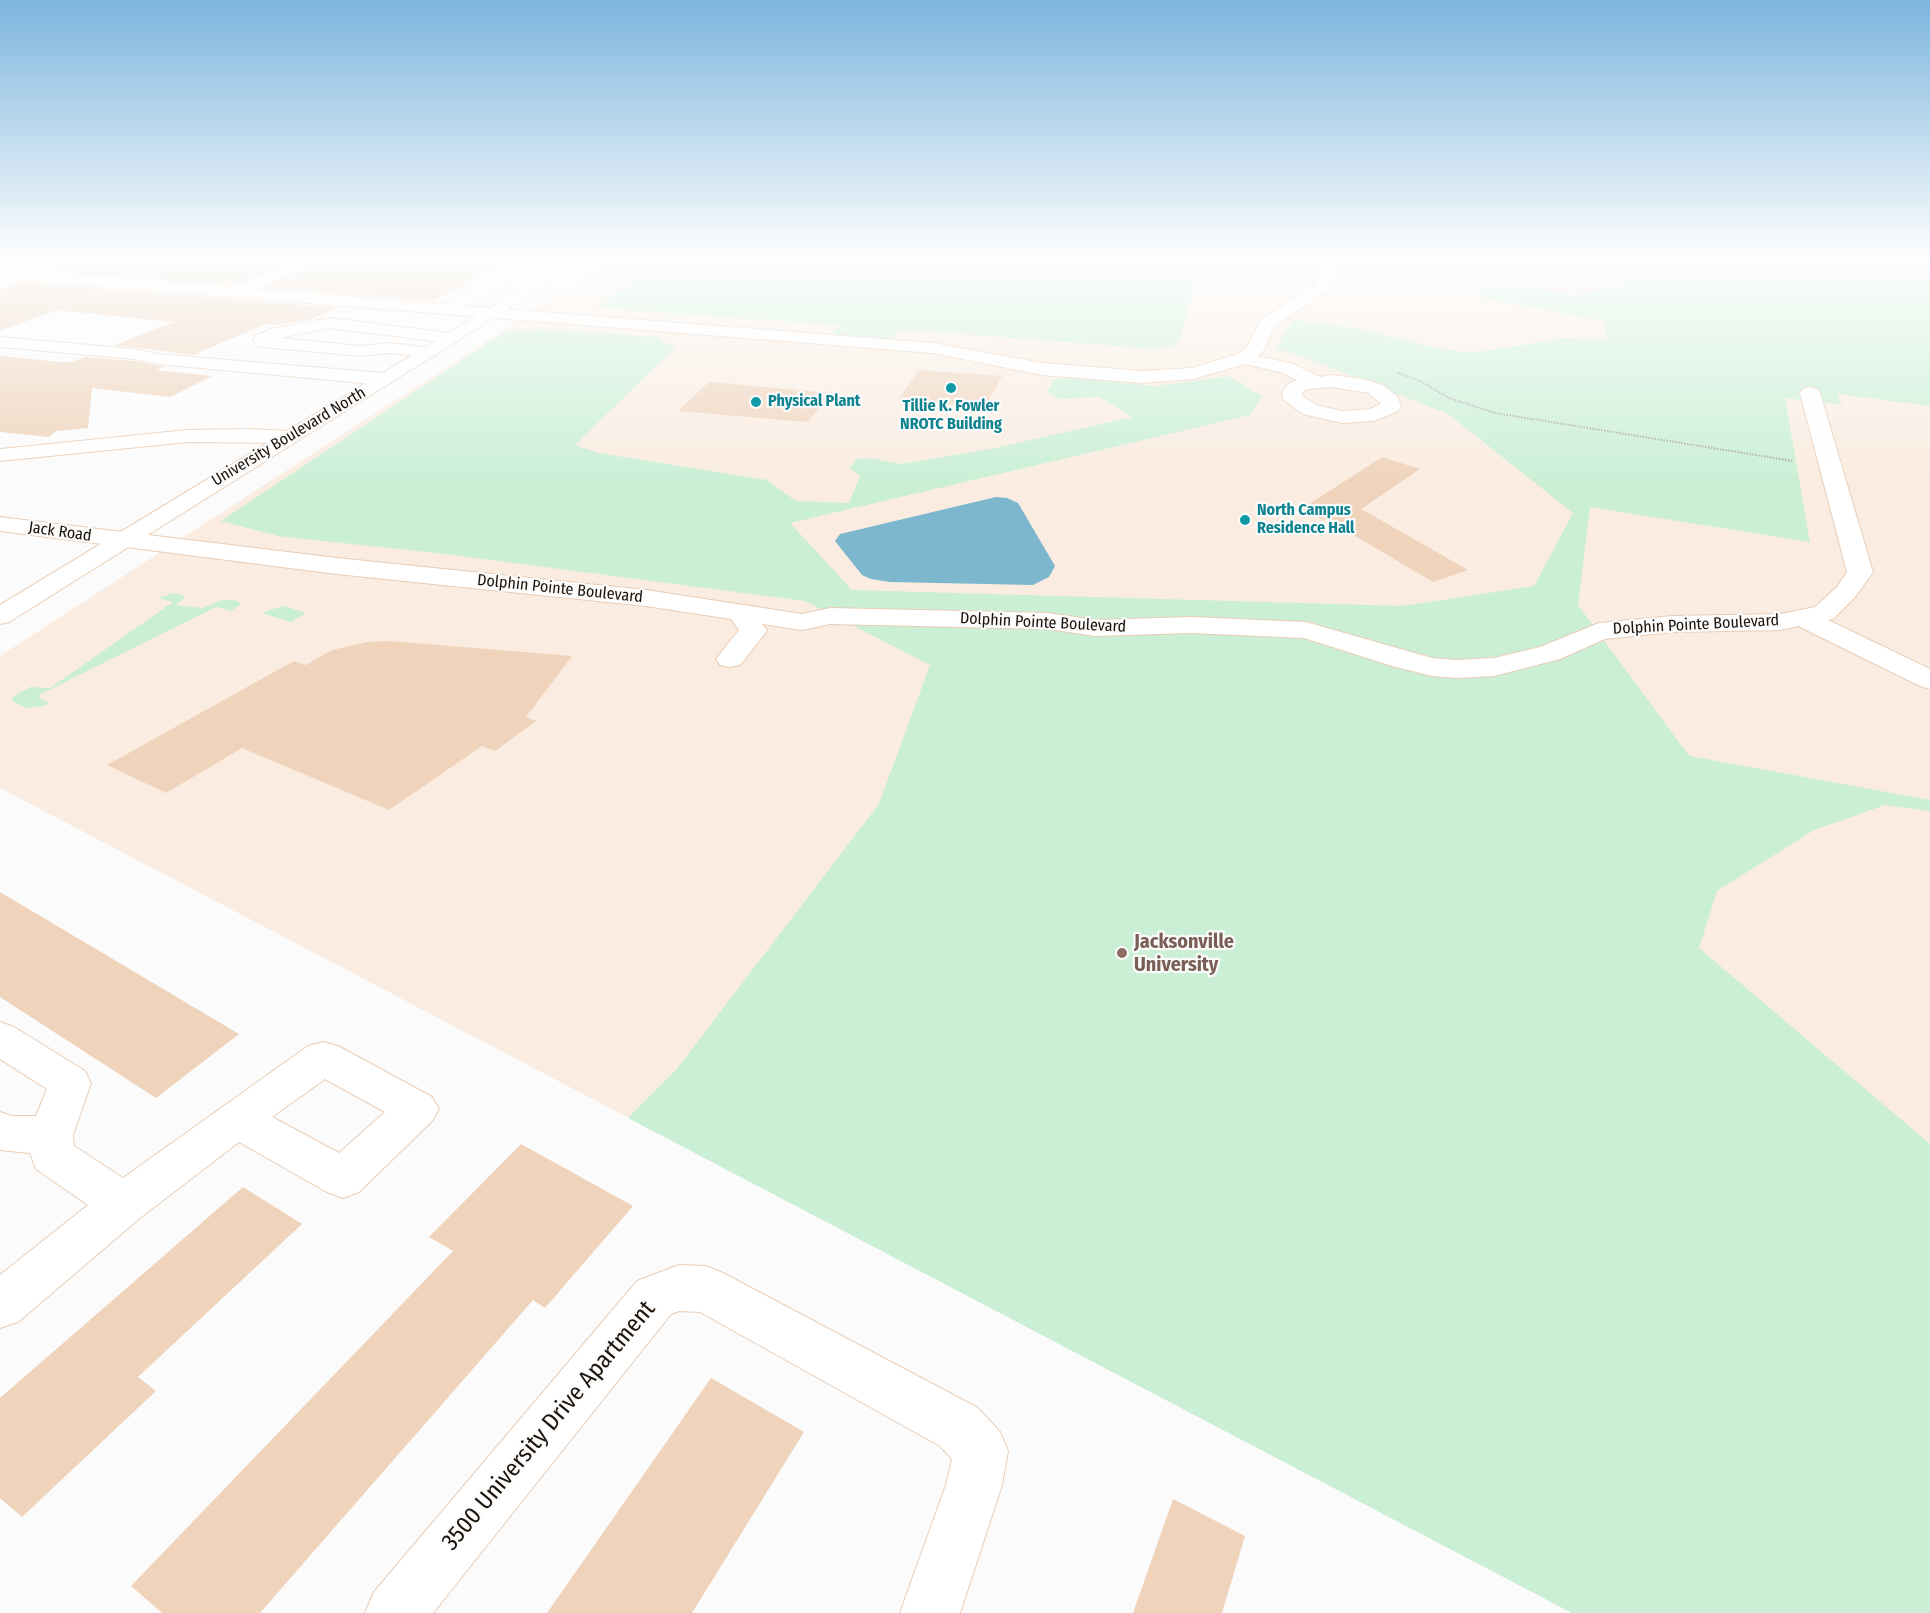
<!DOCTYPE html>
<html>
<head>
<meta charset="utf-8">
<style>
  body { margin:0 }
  canvas { display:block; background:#fbfbfb }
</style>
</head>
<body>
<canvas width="1930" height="1613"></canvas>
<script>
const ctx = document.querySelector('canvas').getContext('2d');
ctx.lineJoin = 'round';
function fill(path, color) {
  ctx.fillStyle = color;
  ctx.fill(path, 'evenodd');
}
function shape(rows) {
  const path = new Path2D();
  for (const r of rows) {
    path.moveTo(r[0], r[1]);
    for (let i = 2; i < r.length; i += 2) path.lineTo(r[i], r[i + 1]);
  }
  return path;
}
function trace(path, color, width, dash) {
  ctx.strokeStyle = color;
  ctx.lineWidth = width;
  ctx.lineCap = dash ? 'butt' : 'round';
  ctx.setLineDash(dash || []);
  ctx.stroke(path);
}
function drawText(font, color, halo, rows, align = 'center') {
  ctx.font = font + ' "Fira Sans Condensed",sans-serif';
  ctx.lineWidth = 4.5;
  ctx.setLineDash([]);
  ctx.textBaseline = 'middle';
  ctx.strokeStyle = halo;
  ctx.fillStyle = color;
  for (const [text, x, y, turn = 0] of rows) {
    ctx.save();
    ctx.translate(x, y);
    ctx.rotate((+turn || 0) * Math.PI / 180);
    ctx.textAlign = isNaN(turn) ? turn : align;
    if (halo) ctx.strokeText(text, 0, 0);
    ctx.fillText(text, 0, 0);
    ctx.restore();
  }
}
const built = shape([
  [612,260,1930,260,1930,1613,1572,1613,0,788,0,656]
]);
const green = shape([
  [663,260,1233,260,1232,263,1200,262,1180,341,1172,346,1153,349,900,329,891,340,830,335,839,325,596,308],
  [1601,260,1930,260,1930,406,1837,394,1842,405,1785,398,1810,542,1590,507,1578,605,1689,756,1930,800,1930,811,1885,805,1814,830,1717,891,1699,948,1930,1144,1930,1613,1572,1613,628,1118,676,1070,879,804,930,665,805,601,453,555,278,536,221,521,506,331,538,329,658,337,675,348,575,445,599,453,767,480,796,501,849,503,860,476,850,468,856,459,870,458,901,464,995,448,1132,417,1099,397,1060,399,1047,392,1054,379,1070,378,1155,386,1228,376,1262,396,1250,415,790,523,852,590,1403,606,1534,586,1573,513,1448,414,1303,357,1276,348,1293,320,1363,329,1436,348,1472,353,1565,338,1607,340,1604,321,1483,298,1479,291,1520,286,1573,295,1617,287,1635,268],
  [173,593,186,596,176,605,203,608,223,599,237,601,241,604,231,611,216,607,37,696,49,703,44,706,26,708,12,701,13,697,30,687,50,688,173,602,159,598],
  [282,606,291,608,306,613,291,622,262,613]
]);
const water = shape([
  [996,497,1007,498,1018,503,1055,566,1049,577,1033,585,890,582,871,579,862,575,835,541,840,534]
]);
const building = shape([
  [86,260,294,260,232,285,54,271],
  [320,260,509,260,432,301,264,287,317,265],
  [20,282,338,308,311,319,278,325,266,324,193,355,115,345,174,322,56,310,0,331,0,289],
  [0,356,61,362,72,362,85,357,134,361,164,367,156,370,212,376,170,397,92,388,88,428,56,431,49,437,0,432],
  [919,370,1002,376,985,407,898,400],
  [709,382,832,393,807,422,678,411],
  [1382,457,1420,469,1361,509,1468,570,1433,582,1330,521,1297,512],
  [389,641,572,656,526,717,536,721,495,751,482,746,389,810,242,748,166,793,107,765,294,661,306,665,332,650,367,642],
  [0,892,239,1034,156,1098,0,997],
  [521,1144,633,1206,545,1308,533,1300,260,1613,162,1613,131,1586,453,1251,429,1237],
  [243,1187,302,1224,138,1377,156,1391,22,1517,0,1498,0,1398],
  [711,1378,804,1432,692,1613,547,1613],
  [1173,1499,1245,1536,1222,1613,1133,1613]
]);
const path = shape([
  [1010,275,1019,260],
  [1398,373,1420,381,1449,398,1495,413,1793,461]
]);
const minor = shape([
  [49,260,69,260,67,263,42,272,232,287,299,260,318,260,316,263,255,289,444,304,525,260,542,260,540,263,465,306,933,343,1042,363,1143,371,1192,368,1238,354,1247,347,1261,320,1314,285,1319,276,1316,260,1330,260,1335,276,1326,291,1274,327,1264,350,1258,356,1293,364,1320,377,1331,375,1363,379,1383,385,1398,397,1401,407,1398,411,1374,421,1342,423,1303,414,1283,399,1282,393,1288,384,1297,380,1280,372,1245,364,1193,379,1143,383,1042,375,933,353,20,280,12,275,15,272,49,260],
  [1331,387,1369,393,1381,404,1370,409,1342,411,1316,405,1302,396,1302,392,1308,389,1331,387],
  [329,318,451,333,457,334,460,338,457,342,451,343,329,328,280,338,361,346,389,343,435,348,438,352,435,356,429,357,389,353,361,356,263,347,257,346,253,339,256,335,272,329,329,318],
  [0,337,134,349,157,354,384,373,391,375,393,379,391,383,384,385,157,364,134,359,0,347,0,337],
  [1810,387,1817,389,1820,393,1873,572,1855,597,1833,619,1828,620,1930,669,1930,689,1920,686,1798,626,1781,630,1672,632,1605,639,1560,659,1494,676,1457,678,1432,676,1392,666,1304,638,1191,633,1095,636,1048,629,830,624,802,630,762,624,767,630,763,636,740,665,730,667,720,665,716,659,739,630,731,619,646,606,337,574,0,531,0,517,337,558,646,590,802,614,830,608,1048,613,1095,620,1191,617,1306,622,1432,658,1457,660,1494,658,1540,647,1599,623,1672,616,1781,614,1815,607,1837,587,1847,572,1800,393,1803,389,1810,387],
  [249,429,289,431,296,433,299,437,296,441,289,443,188,442,0,461,0,449,188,430,249,429],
  [0,1022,14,1027,85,1071,91,1083,73,1135,74,1146,123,1178,308,1046,323,1042,338,1046,432,1097,439,1109,432,1121,359,1192,343,1198,327,1192,239,1142,140,1218,18,1322,0,1328,0,1275,88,1205,36,1169,30,1153,0,1150,0,1112,12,1116,36,1116,47,1089,0,1059,0,1022],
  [325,1079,385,1112,339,1153,272,1117,325,1079],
  [679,1265,706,1266,723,1273,978,1408,1000,1432,1008,1451,1002,1485,960,1613,900,1613,946,1485,952,1459,940,1446,700,1312,679,1311,671,1314,433,1613,365,1613,374,1592,637,1281,679,1265]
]);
const major = shape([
  [569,260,586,260,9,622,0,624,0,605,569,260]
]);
const markers = [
  [951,388,6,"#0f9aa8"],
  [756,402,6,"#0f9aa8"],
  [1245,520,6,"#0f9aa8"],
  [1122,953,6,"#8d6e63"]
];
const farCulturenames = [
  ["Physical Plant",768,402],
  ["Tillie K. Fowler",951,407,"center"],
  ["NROTC Building",951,425,"center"],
  ["North Campus",1257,511],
  ["Residence Hall",1257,529]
];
const farStreetnames = [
  ["University Boulevard North",289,437,-31],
  ["Jack Road",60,532,8],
  ["Dolphin Pointe Boulevard",560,589,6],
  ["Dolphin Pointe Boulevard",1043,623,3],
  ["Dolphin Pointe Boulevard",1696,625,-3]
];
const educationNames = [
  ["Jacksonville",1134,942],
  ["University",1134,965]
];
const nearStreetnames = [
  ["3500 University Drive Apartment",549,1426,-50]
];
fill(built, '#faece0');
fill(green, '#caefd5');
fill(water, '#7cb7ce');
fill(building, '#efd3bb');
trace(minor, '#e9cdb6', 2);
trace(major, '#e9cdb6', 2);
trace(path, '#aaa7a4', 2, [1.5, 1.5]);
fill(minor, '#fff');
fill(major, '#fff');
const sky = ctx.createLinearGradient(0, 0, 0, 486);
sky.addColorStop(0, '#7db5de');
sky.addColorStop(0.53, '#fdfdfd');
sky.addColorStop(1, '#fdfdfd00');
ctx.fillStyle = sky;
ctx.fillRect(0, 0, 1930, 486);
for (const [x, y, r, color] of markers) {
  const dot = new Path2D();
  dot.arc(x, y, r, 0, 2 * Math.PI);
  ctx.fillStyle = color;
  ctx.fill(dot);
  trace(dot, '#fbfbfb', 2);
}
drawText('bold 16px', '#0d838f', '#fbfbfb', farCulturenames, 'left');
drawText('16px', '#1b120a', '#fbfbfb', farStreetnames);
drawText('bold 20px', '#785e54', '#fbfbfb', educationNames, 'left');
drawText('24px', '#1b120a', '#fbfbfb', nearStreetnames);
</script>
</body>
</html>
